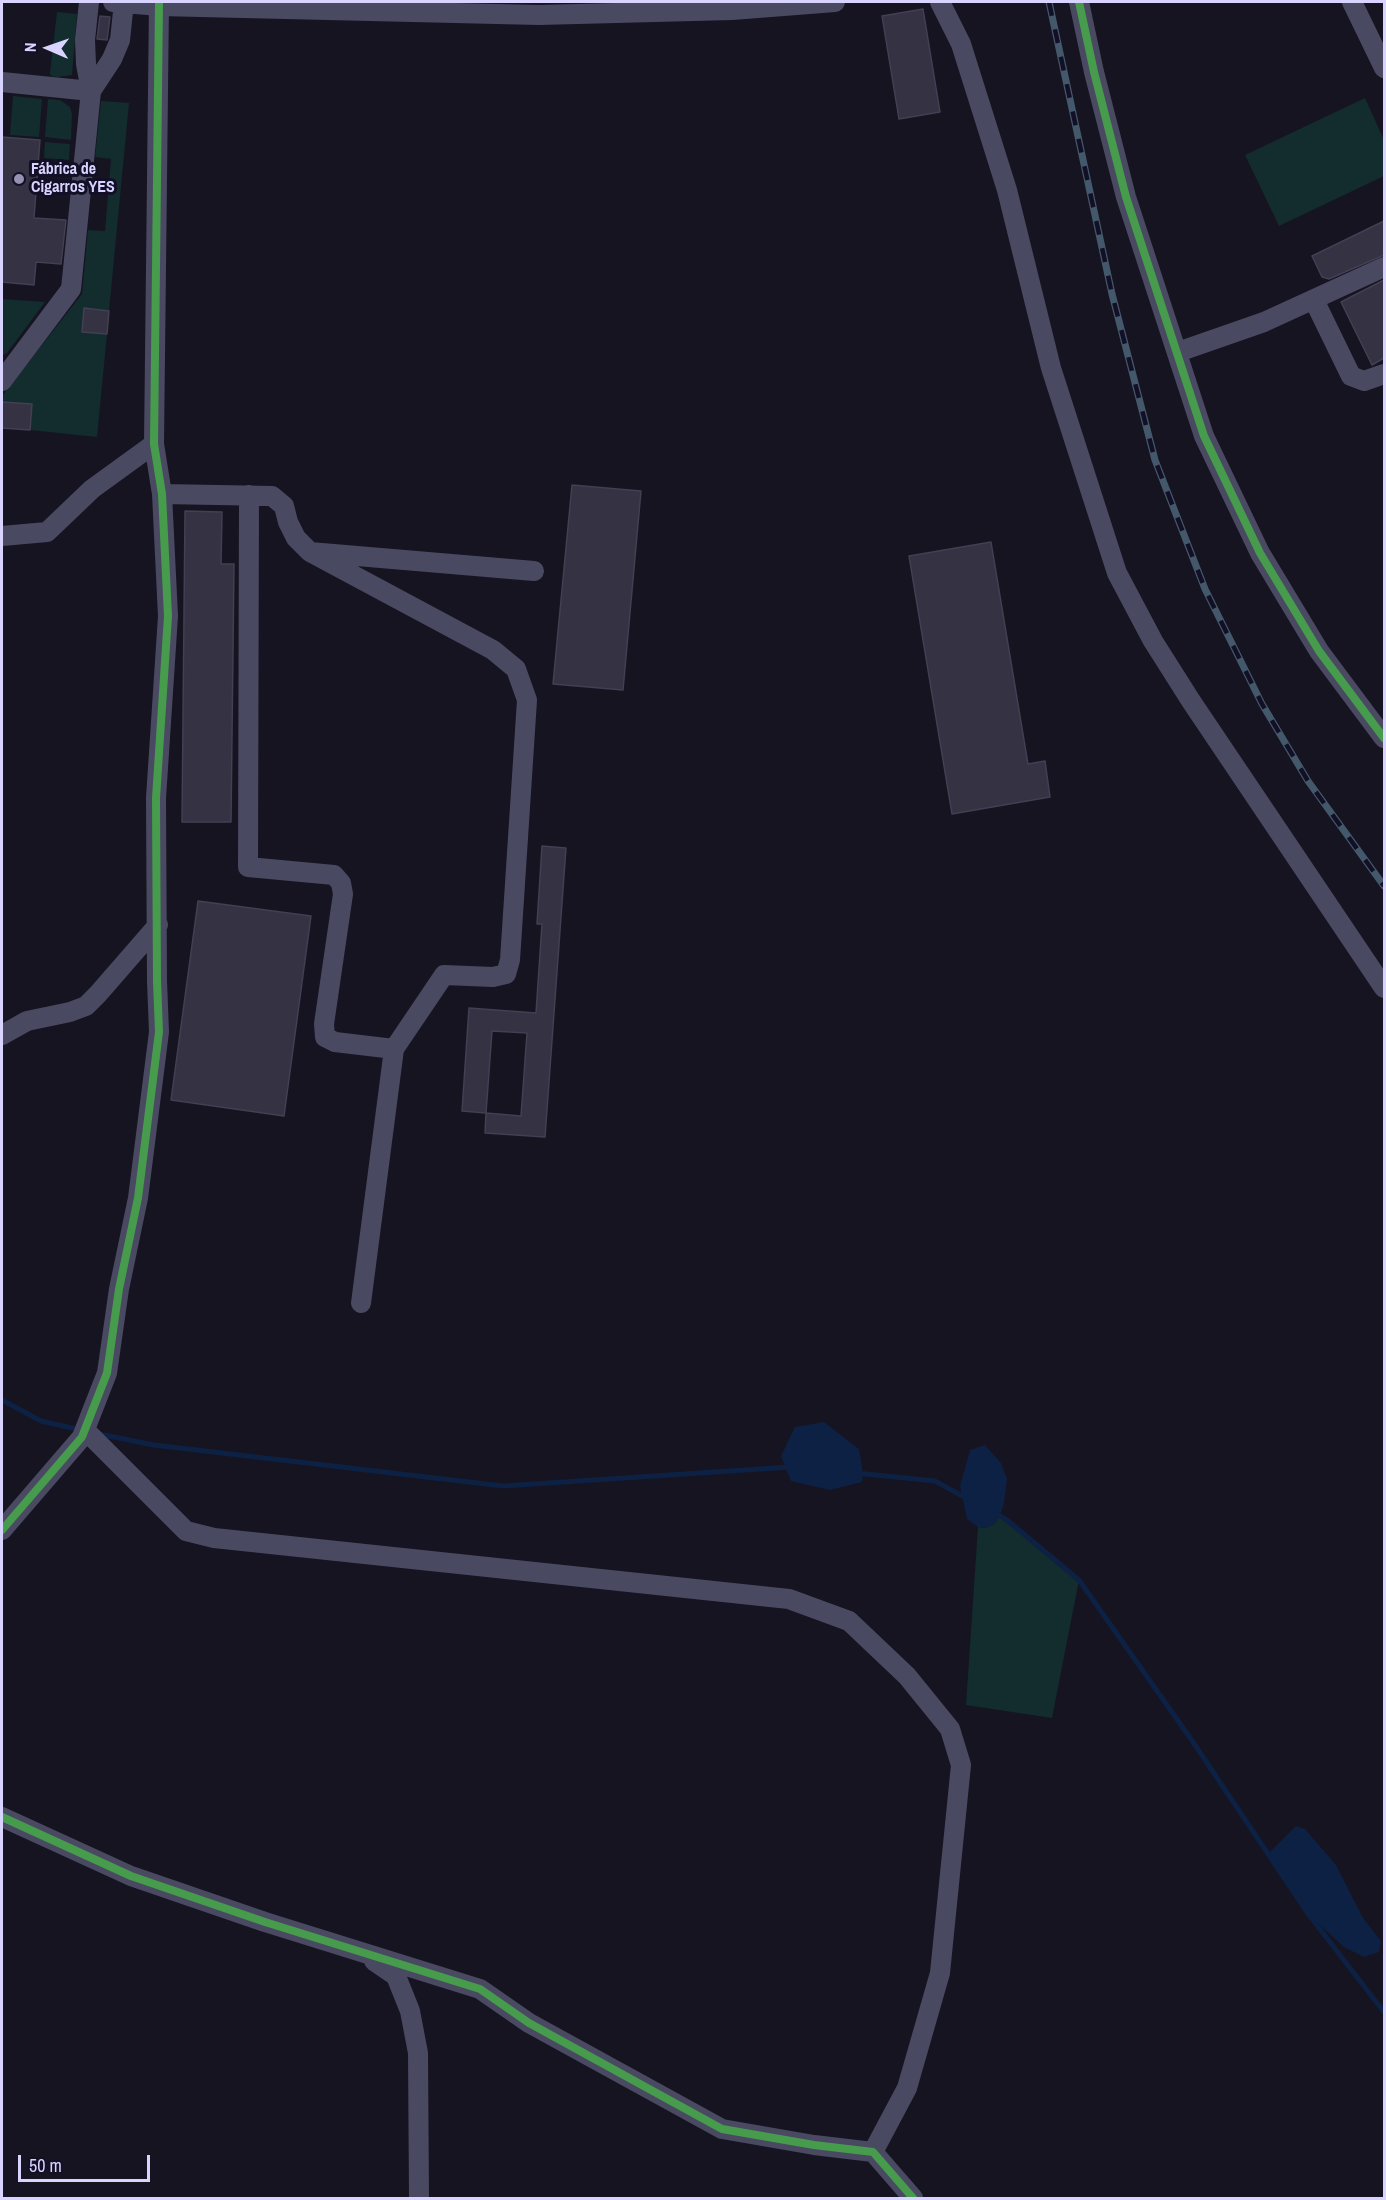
<!DOCTYPE html>
<html>
<head>
<meta charset="utf-8">
<style>
  body { margin:0 }
  #map { position:relative; width:1386px; height:2200px; overflow:hidden; background:#161421; font-family:"Archivo Narrow",sans-serif }
  canvas { display:block }
  .frame { position:absolute; inset:0; border:3px solid #d9d4ff; pointer-events:none }
  .north { position:absolute; left:18px; top:18px; width:60px; height:60px; -webkit-text-stroke:4px #130f26; paint-order:stroke; rotate:272deg; font-size:16px; font-weight:700; line-height:24px; text-align:center; color:#d9d4ff }
  .north::after { content:''; display:block; margin:auto; width:21px; height:27px; background:#d9d4ff; clip-path:polygon(50% 0,100% 100%,50% 72%,0 100%) }
  .scale { position:absolute; left:18px; top:2155px; width:132px; height:27px; box-sizing:border-box; border:3px solid #d9d4ff; border-top:0; padding-left:8px; font-size:18px; line-height:21px; white-space:nowrap; color:#d9d4ff; -webkit-text-stroke:4px #130f26; paint-order:stroke }
</style>
</head>
<body>
<div id="map">
<canvas width="1386" height="2200"></canvas>
<div class="frame"></div>
<div class="north">N</div>
<div class="scale">50 m</div>
</div>
<script>
const ctx = document.querySelector('canvas').getContext('2d');
ctx.lineJoin = 'round';
function fill(path, color) {
  ctx.fillStyle = color;
  ctx.fill(path, 'evenodd');
}
function shape(rows) {
  const path = new Path2D();
  for (const r of rows) {
    path.moveTo(r[0], r[1]);
    for (let i = 2; i < r.length; i += 2) path.lineTo(r[i], r[i + 1]);
  }
  return path;
}
function trace(path, color, width, dash) {
  ctx.strokeStyle = color;
  ctx.lineWidth = width;
  ctx.lineCap = dash ? 'butt' : 'round';
  ctx.setLineDash(dash || []);
  ctx.stroke(path);
}
function drawText(font, color, halo, rows, align = 'center') {
  ctx.font = font + ' "Archivo Narrow",sans-serif';
  ctx.lineWidth = 6;
  ctx.setLineDash([]);
  ctx.textBaseline = 'middle';
  ctx.strokeStyle = halo;
  ctx.fillStyle = color;
  for (const [text, x, y, turn = 0] of rows) {
    ctx.save();
    ctx.translate(x, y);
    ctx.rotate((+turn || 0) * Math.PI / 180);
    ctx.textAlign = isNaN(turn) ? turn : align;
    if (halo) ctx.strokeText(text, 0, 0);
    ctx.fillText(text, 0, 0);
    ctx.restore();
  }
}
const green = shape([
  [57,12,77,14,72,75,57,77,51,76,50,73],
  [13,96,42,99,39,137,10,135],
  [1365,98,1384,140,1384,176,1279,226,1245,155],
  [48,99,60,100,70,107,72,114,71,140,45,137],
  [101,101,129,103,109,311,85,308,82,332,107,334,97,437,30,430,32,405,2,402,2,396,82,294,88,230,105,231,111,159,95,157],
  [45,142,70,144,69,160,44,158],
  [2,299,45,302,7,353,3,355],
  [1000,1516,1079,1580,1052,1718,966,1705,978,1527,986,1528,994,1524]
]);
const water = shape([
  [824,1422,859,1449,863,1474,862,1482,830,1490,791,1481,781,1456,795,1427],
  [985,1445,1001,1463,1007,1479,1004,1503,1000,1516,994,1524,986,1528,978,1527,967,1519,960,1486,970,1450],
  [1296,1826,1305,1829,1336,1865,1363,1918,1381,1941,1379,1952,1364,1957,1344,1947,1309,1915,1268,1854]
]);
const stream = shape([
  [2,1400,41,1421,81,1430],
  [99,1434,154,1445,503,1486,790,1467],
  [856,1473,935,1481,968,1499],
  [995,1513,1007,1520,1079,1580,1193,1742,1309,1915,1384,2012]
]);
const building = shape([
  [923,9,940,112,899,119,882,16,923,9],
  [100,16,110,17,107,40,97,39,100,16],
  [2,137,40,140,34,218,66,220,61,264,36,262,34,285,2,282,2,137],
  [1384,221,1384,255,1329,279,1322,277,1312,256,1384,221],
  [1384,280,1384,358,1372,365,1341,302,1384,280],
  [84,308,109,311,107,334,82,332,84,308],
  [2,402,32,404,30,430,2,428,2,402],
  [572,485,641,491,623,690,553,684,572,485],
  [185,511,222,512,221,564,234,564,231,822,182,822,185,511],
  [991,542,1028,764,1045,761,1050,797,952,814,909,556,991,542],
  [542,846,566,848,545,1137,485,1133,486,1113,462,1111,469,1008,536,1013,542,924,537,924,542,846],
  [492,1031,527,1033,521,1116,486,1113,492,1031],
  [198,901,311,916,284,1116,171,1100,198,901]
]);
const minor = shape([
  [113,2,159,6,539,15,732,10,835,2],
  [940,2,961,44,1007,190,1051,368,1117,573,1153,641,1191,701,1384,988],
  [1079,2,1094,72,1126,197,1204,436,1260,553,1319,651,1384,738],
  [1352,2,1384,68],
  [2,82,91,91],
  [91,91,112,59,120,40,124,2],
  [1314,300,1351,376,1364,381,1384,374],
  [1178,352,1264,322,1384,267],
  [2,381,71,289,91,91,86,64,85,40,89,2],
  [162,494,272,496,284,506,288,522,296,538,310,552,534,571],
  [249,495,248,867,334,875,341,883,343,894,324,1024,325,1037,335,1042,394,1049,361,1303],
  [2,536,47,532,92,489,154,444],
  [310,552,493,650,516,669,527,700,510,960,506,974,493,977,444,975,394,1049],
  [2,1035,27,1021,70,1012,86,1006,98,994,158,925],
  [86,1431,186,1531,214,1538,789,1599,849,1621,907,1676,950,1729,961,1765,940,1973,907,2088,873,2152],
  [2,1530,82,1437,107,1373,119,1289,138,1198,159,1032,157,981,156,798,168,616,162,494,154,444,159,2],
  [2,1817,131,1876,265,1922,480,1989,529,2023,722,2129,814,2145,873,2152,913,2198],
  [374,1961,396,1976,410,2011,418,2053,419,2198]
]);
const rail = shape([
  [1049,2,1112,294,1155,460,1205,589,1262,704,1308,781,1384,886]
]);
const cycleway = shape([
  [1079,2,1094,72,1126,197,1204,436,1260,553,1319,651,1384,738],
  [2,1530,82,1437,107,1373,119,1289,138,1198,159,1032,157,981,156,798,168,616,162,494,154,444,159,2],
  [2,1817,131,1876,265,1922,480,1989,529,2023,722,2129,814,2145,873,2152,913,2198]
]);
const markers = [
  [19,179,6,"#9591b1"]
];
const poiNames = [
  ["Fábrica de",31,170],
  ["Cigarros YES",31,188]
];
fill(green, '#132c2d');
fill(water, '#0d2144');
trace(stream, '#0d2144', 5);
fill(building, '#343243');
trace(building, '#433f54', 1.5);
trace(minor, '#4a4962', 20);
trace(rail, '#43596b', 7);
trace(rail, '#130f26', 4.5, [14]);
trace(cycleway, '#469c4c', 8);
for (const [x, y, r, color] of markers) {
  const dot = new Path2D();
  dot.arc(x, y, r, 0, 2 * Math.PI);
  ctx.fillStyle = color;
  ctx.fill(dot);
  trace(dot, '#130f26', 2);
}
drawText('bold 16px', '#d9d4ff', '#130f26', poiNames, 'left');
</script>
</body>
</html>
